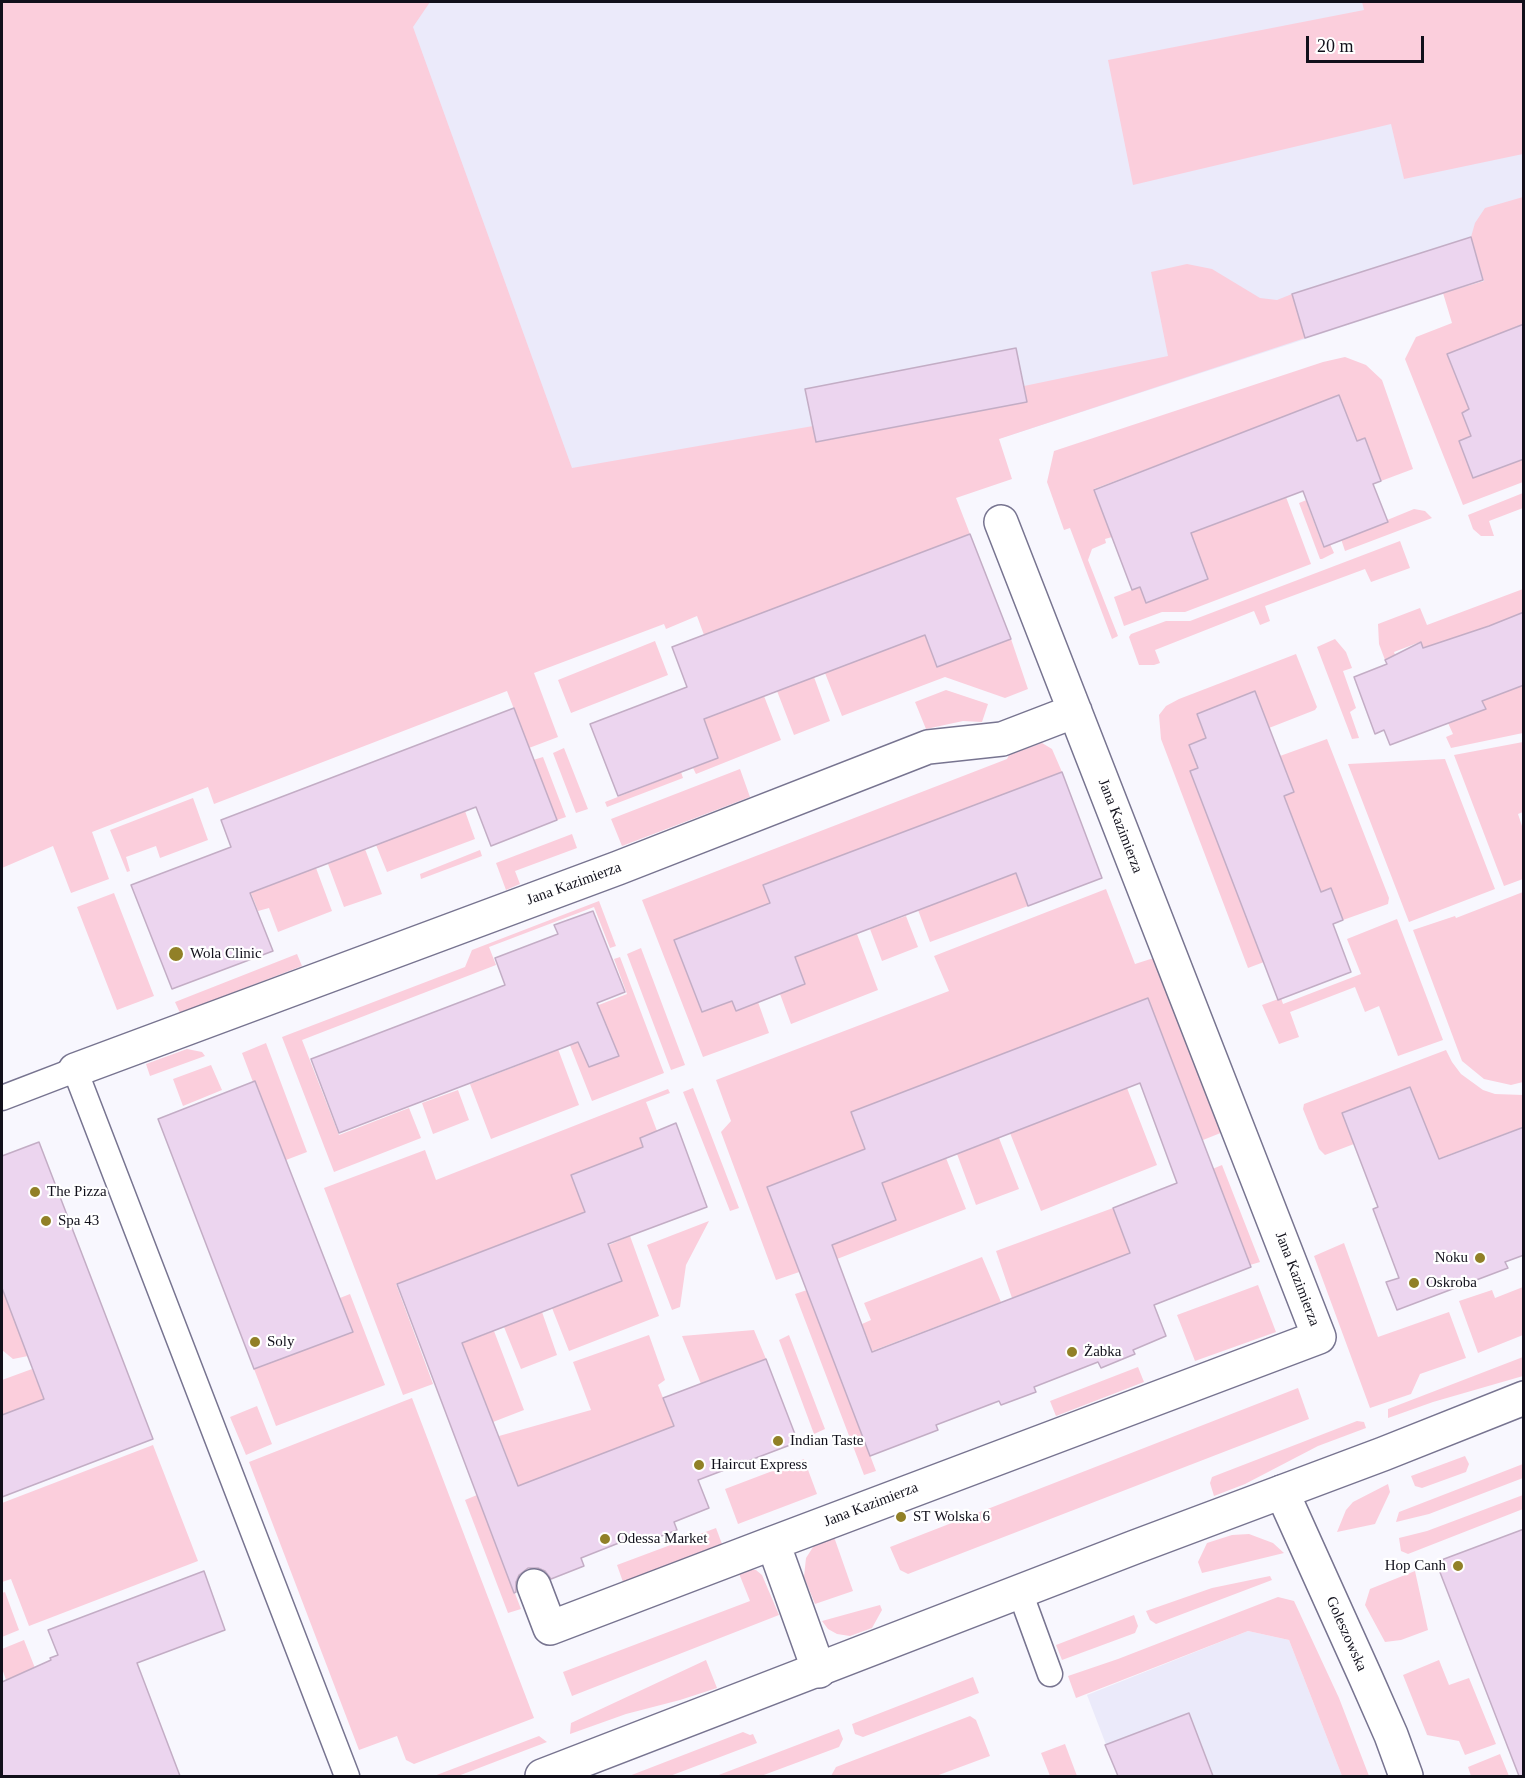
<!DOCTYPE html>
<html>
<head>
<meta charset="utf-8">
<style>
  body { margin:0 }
  #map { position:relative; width:1525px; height:1778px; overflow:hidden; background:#f8f7fe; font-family:Georgia,serif }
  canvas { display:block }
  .frame { position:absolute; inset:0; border:3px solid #11101b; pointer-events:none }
  .scale { position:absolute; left:1306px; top:36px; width:118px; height:27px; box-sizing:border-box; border:3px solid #11101b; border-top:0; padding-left:8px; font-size:18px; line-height:21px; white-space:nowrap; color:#11101b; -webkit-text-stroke:4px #fff; paint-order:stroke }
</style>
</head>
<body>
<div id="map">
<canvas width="1525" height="1778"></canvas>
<div class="frame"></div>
<div class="scale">20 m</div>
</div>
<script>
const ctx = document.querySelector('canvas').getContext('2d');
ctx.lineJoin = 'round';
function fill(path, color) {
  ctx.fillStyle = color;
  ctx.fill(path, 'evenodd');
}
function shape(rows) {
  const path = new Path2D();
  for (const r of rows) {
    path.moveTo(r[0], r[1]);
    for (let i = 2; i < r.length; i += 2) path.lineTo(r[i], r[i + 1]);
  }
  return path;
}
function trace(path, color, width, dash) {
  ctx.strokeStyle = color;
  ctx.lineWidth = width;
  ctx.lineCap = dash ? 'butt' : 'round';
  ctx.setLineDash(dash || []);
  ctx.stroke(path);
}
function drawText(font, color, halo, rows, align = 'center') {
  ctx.font = font + ' Georgia,serif';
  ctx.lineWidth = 4.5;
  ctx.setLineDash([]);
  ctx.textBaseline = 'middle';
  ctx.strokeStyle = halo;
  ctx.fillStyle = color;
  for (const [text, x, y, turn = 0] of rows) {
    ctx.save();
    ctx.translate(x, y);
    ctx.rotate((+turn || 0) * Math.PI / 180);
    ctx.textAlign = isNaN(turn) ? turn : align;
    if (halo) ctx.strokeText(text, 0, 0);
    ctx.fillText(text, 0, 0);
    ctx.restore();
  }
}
const built = shape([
  [373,2,1523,2,1523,268,999,439,586,546],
  [1248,1631,1289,1640,1342,1776,1118,1776,1087,1695]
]);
const green = shape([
  [2,2,430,2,413,27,572,468,813,426,817,442,1027,402,1024,386,1168,356,1151,272,1187,264,1212,269,1260,298,1277,300,1292,294,1305,338,999,439,1012,479,956,498,970,534,704,635,697,616,666,629,664,624,534,673,558,737,529,748,507,691,214,804,208,787,92,832,109,879,71,893,53,846,2,868],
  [1362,2,1523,2,1523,154,1404,179,1391,124,1133,185,1108,60,1364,10],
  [1523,197,1523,324,1448,354,1469,409,1462,413,1471,436,1459,441,1473,478,1523,459,1523,482,1463,505,1405,359,1416,337,1452,323,1443,293,1484,281,1471,237,1475,223,1485,208],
  [1345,357,1366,365,1382,380,1413,469,1381,481,1365,438,1357,441,1339,395,1256,427,1224,447,1221,440,1218,442,1221,448,1184,455,1094,489,1112,537,1105,539,1106,543,1092,549,1088,560,1118,636,1112,639,1070,528,1064,530,1047,482,1054,451,1323,362],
  [1523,493,1523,508,1489,521,1494,536,1481,536,1473,529,1468,515],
  [1286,497,1311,564,1185,612,1162,612,1124,626,1114,597,1140,587,1147,603,1208,579,1189,530],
  [1314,497,1308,506,1323,546,1330,544,1334,553,1322,559,1320,559,1299,503],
  [1414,509,1425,511,1432,518,1345,551,1341,539],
  [1400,541,1410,568,1371,582,1365,569,1265,606,1270,621,1260,625,1254,611,1155,650,1160,663,1154,665,1139,665,1129,637,1131,634,1166,621,1190,621],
  [1523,589,1523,612,1517,616,1424,650,1420,642,1394,652,1397,660,1385,660,1379,644,1378,624,1420,608,1427,625],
  [925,635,937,667,1011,639,1028,689,1005,698,945,677,842,716,825,673],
  [1335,639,1346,652,1352,668,1343,671,1356,708,1350,712,1359,738,1352,739,1317,647],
  [655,641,668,675,571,713,558,680],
  [1296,654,1317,707,1315,710,1269,728,1255,691,1197,714,1206,738,1198,768,1190,771,1264,962,1248,968,1161,739,1159,715,1166,706,1179,699],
  [814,677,830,721,794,735,777,691],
  [1523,685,1523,733,1451,748,1446,737,1453,734,1448,723,1485,708,1482,701],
  [946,690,988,704,982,722,963,721,926,729,915,702],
  [764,696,781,740,696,774,693,768,718,758,704,719],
  [1327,739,1389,898,1388,904,1343,920,1331,888,1321,892,1284,796,1294,792,1280,756],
  [1523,742,1523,812,1518,814,1523,829,1523,879,1504,886,1454,755],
  [1042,743,1052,749,1062,772,764,885,770,903,674,940,702,1012,732,1001,736,1011,758,1002,769,1033,703,1057,642,900,1007,759,1009,755],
  [564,748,588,809,576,813,553,753],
  [543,757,566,817,557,820,533,760],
  [1445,759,1495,889,1409,922,1348,764],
  [740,769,750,797,622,846,611,819],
  [681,772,683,778,607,807,605,802],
  [193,798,208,840,160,858,156,846,126,857,130,871,127,872,110,830],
  [465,811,475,839,387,872,376,845],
  [572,834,577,848,515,871,520,884,506,890,496,863],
  [365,849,382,894,344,907,328,864],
  [480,850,482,856,421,879,420,874],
  [316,868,332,911,278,932,269,908,258,911,251,893],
  [1016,873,1028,906,930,942,918,910],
  [1106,889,1135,964,1160,956,1228,1130,1203,1140,1148,999,851,1112,865,1149,808,1269,776,1280,721,1132,731,1121,716,1080,949,991,934,956],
  [1523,892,1523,1082,1511,1085,1484,1079,1462,1061,1413,930,1455,916,1456,918],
  [114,893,154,996,117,1010,77,907],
  [599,901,616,946,610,948,594,907,489,947,496,965,302,1040,339,1135,409,1108,421,1138,334,1172,282,1037,465,967,472,950],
  [906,916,918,947,882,961,870,929],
  [1397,919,1443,1040,1398,1056,1379,1006,1365,1012,1355,987,1290,1012,1299,1037,1279,1044,1262,1005,1281,998,1283,1004,1361,974,1347,939],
  [857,934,878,990,791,1024,780,994,805,984,795,957],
  [641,948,685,1065,671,1070,627,954],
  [297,954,302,966,180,1013,175,1002],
  [620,957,664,1073,592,1101,560,1020,627,994,614,959],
  [549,1025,579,1105,491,1139,470,1084,540,1057,530,1032],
  [266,1043,307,1152,286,1160,255,1082,253,1082,242,1053],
  [187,1049,202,1052,205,1056,150,1076,146,1064],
  [1446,1050,1452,1062,1461,1074,1483,1090,1495,1094,1523,1095,1523,1127,1429,1162,1434,1147,1410,1087,1343,1113,1354,1144,1325,1155,1319,1149,1303,1109,1304,1104],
  [211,1065,222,1090,183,1106,173,1079],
  [693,1088,739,1208,730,1211,683,1092],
  [1127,1088,1157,1165,1041,1211,1010,1133],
  [668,1089,670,1093,646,1102,657,1131,640,1138,643,1147,571,1175,585,1212,396,1284,433,1384,403,1395,324,1188,425,1150,436,1180],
  [458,1090,469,1120,433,1134,422,1103],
  [999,1138,1019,1189,976,1205,957,1154],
  [946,1158,966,1209,837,1259,831,1245,896,1220,882,1183],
  [1222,1165,1260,1262,1250,1265,1210,1170],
  [1113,1208,1130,1253,1012,1298,996,1251],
  [709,1221,686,1265,680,1307,672,1310,647,1245],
  [630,1236,659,1316,569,1351,552,1308,622,1281,609,1245],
  [1344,1243,1378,1337,1449,1312,1466,1358,1420,1374,1411,1394,1370,1408,1314,1256],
  [982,1257,1001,1302,872,1351,862,1324,871,1320,864,1303],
  [1258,1285,1276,1332,1195,1361,1177,1315],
  [1523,1287,1523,1335,1478,1353,1459,1301,1492,1290,1495,1298],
  [2,1288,28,1356,13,1359,2,1350],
  [807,1290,808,1292,876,1471,864,1475,795,1294],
  [350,1294,385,1385,276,1426,254,1369,352,1332,340,1298],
  [542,1312,557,1355,521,1369,504,1327],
  [754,1330,766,1359,701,1384,682,1336],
  [494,1331,524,1410,493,1422,462,1343],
  [649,1335,665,1380,658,1385,674,1426,518,1486,499,1436,591,1410,573,1362],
  [789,1335,825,1429,814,1434,779,1340],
  [1523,1357,1523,1376,1433,1402,1388,1418,1388,1409],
  [1138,1367,1144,1382,1056,1416,1050,1401],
  [32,1369,44,1399,2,1415,2,1380],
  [1298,1388,1309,1419,908,1574,900,1570,890,1547],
  [412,1398,534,1718,414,1764,406,1760,397,1736,359,1750,249,1462],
  [257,1406,272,1444,246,1455,230,1417],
  [1357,1421,1364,1422,1366,1428,1318,1446,1245,1484,1214,1496,1210,1483,1212,1477],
  [153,1445,198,1561,29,1626,11,1579,2,1582,2,1503],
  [1465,1456,1469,1464,1466,1472,1422,1488,1415,1486,1411,1476],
  [804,1459,817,1494,738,1524,725,1489],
  [1523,1464,1523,1478,1429,1514,1396,1522,1399,1512],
  [1388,1484,1390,1492,1375,1524,1337,1532,1346,1510,1353,1502],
  [477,1495,521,1609,508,1613,465,1500],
  [1523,1495,1523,1509,1408,1554,1401,1551,1399,1538,1427,1531],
  [716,1528,722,1544,623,1582,617,1565],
  [833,1534,853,1591,815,1604,804,1577,806,1558,815,1544],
  [1249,1534,1273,1543,1284,1553,1202,1573,1198,1562,1207,1543,1232,1535],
  [748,1569,756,1570,762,1575,779,1615,572,1696,563,1672,750,1601,738,1571],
  [1415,1571,1428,1630,1401,1640,1385,1642,1365,1605,1370,1589],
  [1270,1576,1272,1580,1156,1624,1150,1620,1146,1611,1212,1588],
  [5,1592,19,1630,2,1637,2,1593],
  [1278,1597,1294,1601,1339,1698,1369,1776,1342,1776,1289,1640,1248,1631,1076,1698,1068,1676,1118,1659],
  [880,1605,882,1610,872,1628,850,1636,837,1634,828,1629,822,1621],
  [1134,1615,1138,1626,1135,1633,1062,1660,1056,1645],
  [24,1640,64,1742,6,1680,2,1668,2,1649],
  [706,1660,717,1688,680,1700,626,1714,570,1734,571,1723],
  [1439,1660,1449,1685,1469,1678,1496,1744,1465,1755,1459,1741,1427,1735,1403,1675],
  [973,1677,979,1693,863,1737,855,1734,852,1724],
  [970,1716,976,1720,990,1756,936,1776,831,1776,836,1767],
  [839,1729,843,1739,839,1747,761,1776,716,1776],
  [743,1732,750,1735,753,1734,757,1743,670,1776,629,1776],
  [539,1736,547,1742,458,1776,434,1776],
  [1065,1744,1077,1776,1050,1776,1041,1753],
  [1500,1754,1509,1776,1471,1776,1468,1767]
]);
const building = shape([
  [1471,237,1483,280,1305,338,1292,294,1471,237],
  [1524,324,1524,459,1473,478,1459,441,1471,436,1462,413,1469,409,1447,354,1524,324],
  [1016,348,1027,402,816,442,805,389,1016,348],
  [1339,395,1357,441,1365,438,1381,481,1373,484,1388,522,1324,547,1303,491,1191,533,1208,579,1146,603,1140,587,1132,590,1094,490,1339,395],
  [970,534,1011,639,937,667,925,635,704,719,718,758,618,796,590,724,687,687,672,647,970,534],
  [1524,612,1524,685,1482,701,1486,709,1390,745,1384,730,1375,734,1354,677,1387,664,1385,660,1421,642,1423,648,1489,626,1524,612],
  [1255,691,1294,792,1284,796,1321,892,1331,888,1343,920,1333,924,1351,972,1278,1000,1190,771,1198,768,1189,745,1206,738,1197,714,1255,691],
  [514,708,557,820,491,846,476,807,250,893,273,951,172,989,131,885,231,847,221,820,514,708],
  [1062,772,1102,878,1028,906,1016,873,795,957,805,984,736,1011,732,1001,702,1012,674,940,770,903,763,885,1062,772],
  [593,911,625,992,597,1003,619,1056,589,1067,578,1042,339,1133,311,1059,505,985,495,958,558,934,554,925,593,911],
  [1148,998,1251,1267,1154,1305,1166,1336,1133,1350,1135,1354,1101,1368,1098,1362,1034,1387,1036,1392,1001,1405,999,1401,936,1425,938,1430,870,1456,767,1187,865,1149,851,1112,1148,998],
  [1140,1083,1177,1183,1113,1208,1130,1253,872,1352,832,1245,896,1220,882,1183,1140,1083],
  [255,1081,353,1332,254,1369,158,1119,255,1081],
  [1410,1087,1439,1159,1524,1127,1524,1255,1505,1262,1508,1268,1397,1310,1386,1282,1399,1278,1373,1209,1378,1207,1342,1113,1410,1087],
  [676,1123,707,1207,608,1244,622,1281,462,1343,518,1486,674,1426,663,1398,766,1359,798,1442,698,1480,709,1508,674,1522,677,1530,643,1543,639,1535,581,1558,584,1566,551,1579,545,1571,538,1568,528,1568,519,1575,516,1582,516,1592,514,1593,397,1284,585,1212,571,1175,643,1147,640,1138,676,1123],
  [39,1142,153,1439,2,1497,2,1415,44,1399,2,1288,2,1156,39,1142],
  [1524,1529,1524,1776,1519,1776,1436,1562,1524,1529],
  [204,1571,225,1630,137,1663,180,1776,2,1776,2,1682,51,1660,50,1658,58,1655,48,1630,204,1571],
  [1189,1713,1213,1776,1118,1776,1105,1745,1189,1713]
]);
const lane = shape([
  [2,1098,75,1070,347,1776],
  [1020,1592,1050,1674]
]);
const street = shape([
  [75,1070,618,868,928,747,1002,739,1075,711],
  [1282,1492,1365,1676,1391,1735,1406,1776],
  [534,1586,550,1628,773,1543],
  [819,1671,773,1543,1319,1337,1001,522]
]);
const secondary = shape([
  [542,1776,1135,1547,1383,1454,1524,1398]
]);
const markers = [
  [176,954,8,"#918027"],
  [35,1192,6,"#918027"],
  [46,1221,6,"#918027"],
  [1480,1258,6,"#918027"],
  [1414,1283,6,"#918027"],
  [255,1342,6,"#918027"],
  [1072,1352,6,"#918027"],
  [778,1441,6,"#918027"],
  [699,1465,6,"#918027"],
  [901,1517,6,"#918027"],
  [605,1539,6,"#918027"],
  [1458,1566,6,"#918027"]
];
const streetNames = [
  ["Jana Kazimierza",1120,826,69],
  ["Jana Kazimierza",574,884,-20],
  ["Jana Kazimierza",1297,1279,69],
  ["Jana Kazimierza",871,1505,-21],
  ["Goleszowska",1346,1634,66]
];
const poiNames = [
  ["Wola Clinic",190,954],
  ["The Pizza",47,1192],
  ["Spa 43",58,1221],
  ["Noku",1468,1258,"right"],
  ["Oskroba",1426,1283],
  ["Soly",267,1342],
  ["Żabka",1084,1352],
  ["Indian Taste",790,1441],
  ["Haircut Express",711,1465],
  ["ST Wolska 6",913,1517],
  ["Odessa Market",617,1539],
  ["Hop Canh",1446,1566,"right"]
];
fill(built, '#ebeafa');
fill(green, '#fbcedc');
fill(building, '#ecd5ef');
trace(building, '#c3adc5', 1.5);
trace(lane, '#777490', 27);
trace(street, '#777490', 36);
trace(secondary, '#777490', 36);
trace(lane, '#fff', 24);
trace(street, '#fff', 33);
trace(secondary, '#fff', 33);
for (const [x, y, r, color] of markers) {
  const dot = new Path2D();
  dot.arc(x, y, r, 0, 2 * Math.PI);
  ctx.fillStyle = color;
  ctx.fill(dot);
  trace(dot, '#fff', 2);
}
drawText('15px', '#11101b', '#fff', streetNames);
drawText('15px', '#11101b', '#fff', poiNames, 'left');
</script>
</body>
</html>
